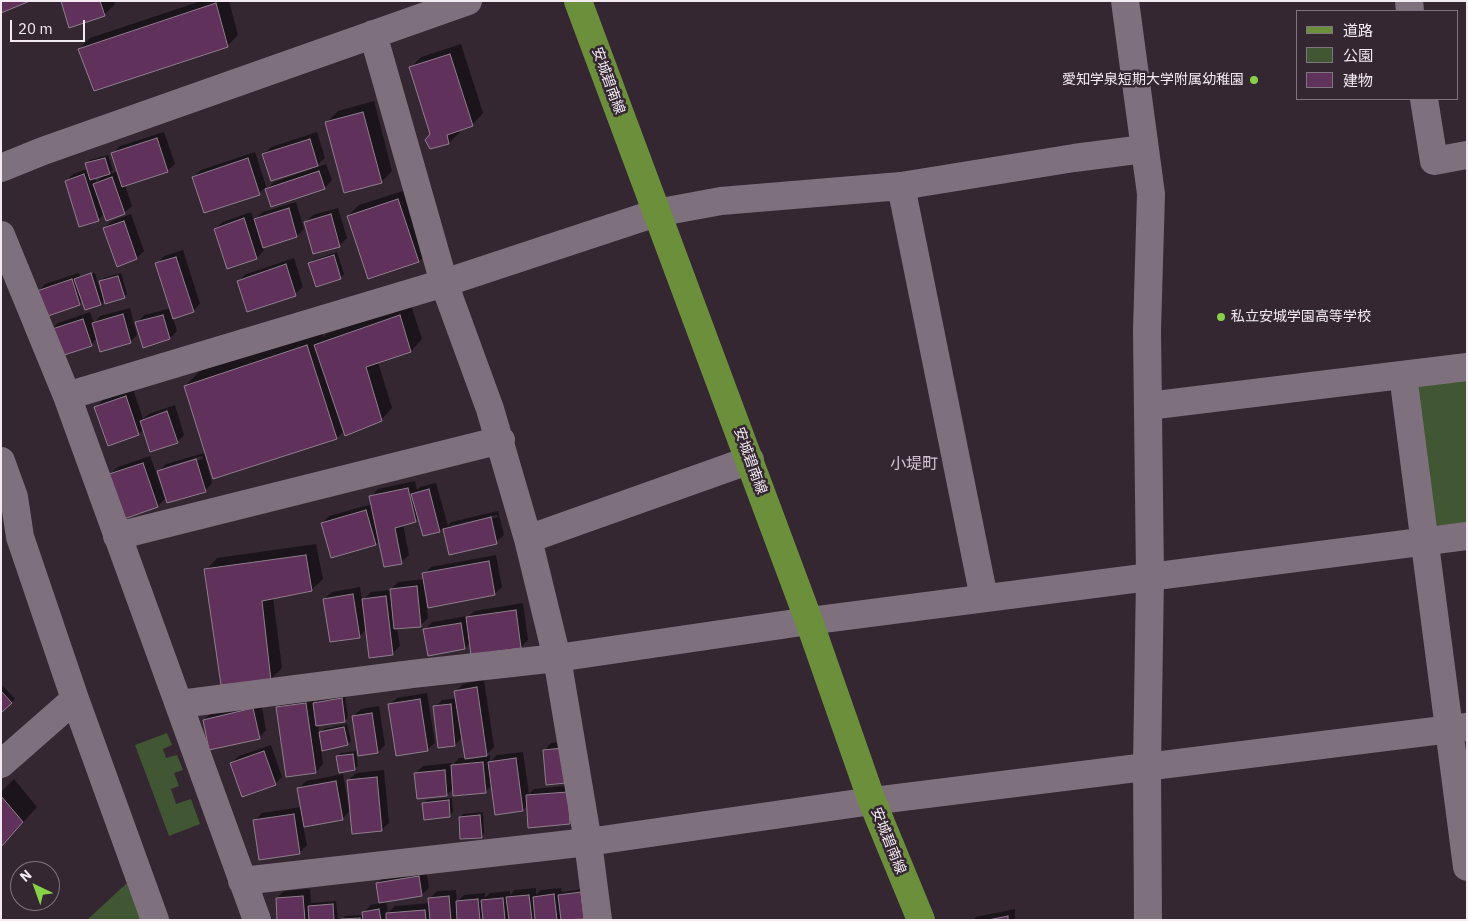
<!DOCTYPE html>
<html>
<head>
<meta charset="utf-8">
<style>
  body { margin:0 }
  #map { position:relative; width:1468px; height:921px; overflow:hidden; background:#342732; font-family:"IBM Plex Sans","Noto Sans JP",sans-serif }
  canvas { display:block }
  .frame { position:absolute; inset:0; border:2px solid #f3eaf2; pointer-events:none }
  .legend { position:absolute; left:1296px; top:10px; width:162px; height:90px; box-sizing:border-box; background:#342732; border:1px solid #80757f; margin:0; padding:6px 9px; list-style:none; font-size:15px; color:#f3eaf2 }
  .legend li { display:flex; align-items:center; gap:10px; height:25px }
  .legend b { width:25px; border:1px solid #80757f }
  .north { position:absolute; left:10px; top:861px; width:50px; height:50px; box-sizing:border-box; background:#342732; border:1px solid #80757f; border-radius:50%; rotate:318deg; font-size:14px; font-weight:700; line-height:20px; text-align:center; color:#f3eaf2 }
  .north::after { content:''; display:block; margin:auto; width:18px; height:22px; background:#88cf4a; clip-path:polygon(50% 0,100% 100%,50% 72%,0 100%) }
  .scale { position:absolute; left:10px; top:20px; width:75px; height:22px; box-sizing:border-box; border:2px solid #f3eaf2; border-top:0; padding-left:6px; font-size:15px; line-height:18px; white-space:nowrap; color:#f3eaf2; -webkit-text-stroke:4px #342732; paint-order:stroke }
</style>
</head>
<body>
<div id="map">
<canvas width="1468" height="921"></canvas>
<div class="frame"></div>
<ul class="legend">
<li><b style="height:6px;background:#6c8f3c"></b>道路</li>
<li><b style="height:14px;background:#415632"></b>公園</li>
<li><b style="height:14px;background:#60315b"></b>建物</li>
</ul>
<div class="north">N</div>
<div class="scale">20 m</div>
</div>
<script>
const ctx = document.querySelector('canvas').getContext('2d');
ctx.lineJoin = 'round';
function fill(path, color) {
  ctx.fillStyle = color;
  ctx.fill(path, 'evenodd');
}
function shape(rows) {
  const path = new Path2D();
  for (const r of rows) {
    path.moveTo(r[0], r[1]);
    for (let i = 2; i < r.length; i += 2) path.lineTo(r[i], r[i + 1]);
  }
  return path;
}
function trace(path, color, width, dash) {
  ctx.strokeStyle = color;
  ctx.lineWidth = width;
  ctx.lineCap = dash ? 'butt' : 'round';
  ctx.setLineDash(dash || []);
  ctx.stroke(path);
}
function drawText(font, color, halo, rows, align = 'center') {
  ctx.font = font + ' "IBM Plex Sans","Noto Sans JP",sans-serif';
  ctx.lineWidth = 5;
  ctx.setLineDash([]);
  ctx.textBaseline = 'middle';
  ctx.strokeStyle = halo;
  ctx.fillStyle = color;
  for (const [text, x, y, turn = 0] of rows) {
    ctx.save();
    ctx.translate(x, y);
    ctx.rotate((+turn || 0) * Math.PI / 180);
    ctx.textAlign = isNaN(turn) ? turn : align;
    if (halo) ctx.strokeText(text, 0, 0);
    ctx.fillText(text, 0, 0);
    ctx.restore();
  }
}
const green = shape([
  [1467,378,1467,523,1434,526,1417,384],
  [167,733,172,745,163,749,166,758,177,755,183,770,174,773,179,786,171,789,176,804,191,799,200,824,169,836,135,745],
  [127,883,141,920,87,920]
]);
const shadow = shape([
  [62,1,114,1,115,4,104,15],
  [201,1,229,1,238,35,227,46,79,49,90,38],
  [461,44,483,113,472,125,459,129,460,132,449,143,431,135,410,68,421,57],
  [374,101,392,171,381,182,327,122,338,111],
  [164,132,175,164,167,171,125,185,132,206,124,213,104,214,98,220,66,181,73,174,88,169,86,164,90,160,108,155,113,170,107,175,118,171,113,153,120,146],
  [104,175,96,182,95,177],
  [317,132,325,158,314,168,326,164,332,180,325,188,272,205,266,187,259,193,193,177,201,170,255,152,267,189,274,182,312,169,312,167,264,154,271,147],
  [409,189,430,250,419,261,369,278,348,216,359,205],
  [296,202,304,229,297,236,263,247,264,250,257,258,228,267,215,229,223,222,251,212,254,220,263,212],
  [338,208,347,238,339,246,305,223,313,215],
  [131,214,144,251,137,258,104,228,112,221],
  [183,250,200,304,193,311,173,318,177,331,170,338,137,323,144,315,171,308,157,264,164,256],
  [337,252,344,274,341,278,310,263,313,260],
  [294,258,303,287,295,294,238,281,246,274],
  [94,271,81,276,81,278,95,273,101,292,103,291,101,281,104,278,121,273,127,294,124,297,105,299,101,304,83,300,80,303,46,315,38,292,45,284,79,273,80,276],
  [411,305,422,339,411,351,378,362,392,408,381,420,344,431,337,438,185,386,200,371,322,332,324,337,326,334],
  [130,308,137,335,130,342,97,338,91,345,51,330,58,323,90,312,94,323,100,316],
  [133,389,143,419,149,414,175,405,184,435,177,442,144,429,139,434,96,407,103,400],
  [204,453,212,483,205,491,166,498,158,506,110,474,118,467,150,456,162,489,164,488,159,471,166,464],
  [202,456,203,459,166,469,166,467],
  [415,481,417,490,420,487,436,483,448,526,451,522,498,511,504,535,496,542,450,553,443,527,440,531,419,517,415,521,403,524,409,555,401,562,380,540,376,544,322,523,329,516,372,504,371,497,378,489],
  [497,515,498,517,451,528,451,526],
  [316,544,323,579,311,590,273,598,282,668,271,679,206,570,217,558],
  [496,555,502,587,494,594,426,601,428,618,421,625,397,628,400,646,392,654,367,629,359,636,324,599,332,592,360,587,362,601,371,592,390,590,398,582,425,579,424,574,431,567],
  [523,603,528,640,521,647,471,642,465,648,425,630,432,622,469,616,475,611],
  [484,680,494,747,485,756,490,755,490,762,497,755,523,752,529,794,534,789,575,785,577,816,570,823,528,805,523,810,492,785,485,792,454,788,447,795,415,774,423,766,452,763,452,766,459,758,466,758,463,737,455,745,435,707,442,700,457,698,456,691,463,684],
  [1,684,15,699,1,712],
  [427,693,435,743,427,750,389,705,397,698],
  [314,696,314,703,318,700,345,696,348,717,345,721,318,724,319,734,324,729,347,724,351,741,347,744,321,750,323,764,316,772,278,708,285,700],
  [261,702,266,730,259,738,204,720,211,713],
  [379,706,385,745,378,752,353,716,361,709],
  [570,742,573,775,544,751,551,743],
  [271,745,282,777,275,784,231,763,239,756],
  [356,751,358,766,354,769,338,756,341,753],
  [384,770,389,823,381,830,351,810,342,819,303,826,307,845,299,853,255,821,262,813,301,807,298,789,306,781,343,774,349,809,351,808,348,781,356,773],
  [14,779,37,807,1,847,1,792],
  [452,798,453,812,450,816,423,804,427,800],
  [483,812,484,833,481,837,460,817,463,814],
  [426,869,429,888,421,895,386,901,388,913,395,906,430,903,429,899,437,891,456,890,457,902,464,895,485,893,485,898,490,893,510,891,510,895,515,890,536,888,536,895,541,890,561,888,562,892,584,889,584,918,572,920,342,920,345,916,364,915,364,912,371,905,380,903,377,883,385,876],
  [310,889,311,903,336,901,338,920,310,920,310,916,307,920,278,920,277,898,284,891],
  [1015,909,1015,920,973,920,976,917]
]);
const building = shape([
  [1,1,30,1,1,13,1,1],
  [61,1,100,1,105,16,69,28,61,1],
  [216,3,228,47,94,91,78,49,216,3],
  [450,54,473,126,447,135,449,144,430,149,425,140,430,134,409,67,450,54],
  [363,112,382,183,344,193,325,122,363,112],
  [157,138,168,172,122,187,111,153,157,138],
  [310,139,318,166,271,181,262,154,310,139],
  [105,158,110,174,90,180,85,163,105,158],
  [248,158,260,195,204,213,192,177,248,158],
  [319,171,325,189,271,207,265,189,319,171],
  [84,174,99,221,79,227,65,181,84,174],
  [112,177,125,214,106,221,93,184,112,177],
  [398,199,419,262,368,279,347,216,398,199],
  [289,208,297,237,263,248,254,219,289,208],
  [331,214,340,247,313,254,304,222,331,214],
  [244,218,257,259,227,269,214,229,244,218],
  [124,221,137,259,117,267,103,228,124,221],
  [334,255,341,279,316,287,308,263,334,255],
  [176,257,194,312,173,319,155,263,176,257],
  [286,264,296,296,247,312,237,281,286,264],
  [91,273,101,305,85,310,74,279,91,273],
  [118,276,125,298,105,304,99,281,118,276],
  [72,279,80,305,45,317,37,291,72,279],
  [123,314,131,343,100,352,92,323,123,314],
  [163,315,170,339,143,348,135,322,163,315],
  [400,315,411,352,366,367,382,421,345,436,314,345,400,315],
  [83,319,92,346,58,357,49,330,83,319],
  [307,345,337,439,213,479,184,386,307,345],
  [126,396,139,435,108,446,94,407,126,396],
  [167,411,178,443,150,452,140,421,167,411],
  [196,459,206,492,167,503,157,471,196,459],
  [143,463,158,507,124,519,109,474,143,463],
  [408,488,416,522,395,528,402,564,384,567,369,496,408,488],
  [429,489,440,532,423,536,411,494,429,489],
  [366,510,376,545,331,558,321,523,366,510],
  [491,517,497,544,449,555,443,529,491,517],
  [306,555,312,591,262,601,271,681,221,685,204,569,306,555],
  [489,561,495,595,428,608,422,573,489,561],
  [417,586,421,627,394,629,390,589,417,586],
  [353,594,360,638,330,642,323,599,353,594],
  [386,596,393,655,369,658,362,599,386,596],
  [516,610,521,648,471,655,466,617,516,610],
  [461,623,465,649,428,656,423,629,461,623],
  [477,687,487,756,465,759,454,691,477,687],
  [1,691,12,703,1,713,1,691],
  [342,698,345,722,316,726,313,703,342,698],
  [420,699,428,751,396,756,388,704,420,699],
  [306,703,316,773,286,777,276,707,306,703],
  [451,704,455,746,438,748,433,706,451,704],
  [253,708,260,739,209,750,203,720,253,708],
  [372,713,378,753,358,756,352,716,372,713],
  [344,727,348,745,322,751,319,732,344,727],
  [563,748,566,783,546,785,543,750,563,748],
  [264,751,276,785,242,797,230,763,264,751],
  [353,754,355,770,339,773,336,756,353,754],
  [516,758,523,811,495,815,488,762,516,758],
  [483,762,486,793,453,796,451,765,483,762],
  [445,770,447,796,417,799,414,773,445,770],
  [377,777,382,831,352,834,347,780,377,777],
  [336,781,343,820,304,827,297,788,336,781],
  [568,792,570,824,528,828,526,795,568,792],
  [1,796,23,822,1,847,1,796],
  [449,800,450,817,424,820,422,803,449,800],
  [294,814,300,854,259,860,253,820,294,814],
  [480,815,482,838,460,839,459,817,480,815],
  [419,876,422,896,379,903,376,883,419,876],
  [581,892,584,919,561,920,558,895,581,892],
  [554,894,557,920,535,920,533,897,554,894],
  [529,895,532,920,509,920,506,897,529,895],
  [303,896,305,920,277,920,276,898,303,896],
  [449,896,451,920,430,920,428,898,449,896],
  [503,898,505,920,483,920,481,900,503,898],
  [478,899,480,920,457,920,456,901,478,899],
  [333,904,334,920,309,920,308,906,333,904],
  [379,909,381,920,363,920,362,912,379,909],
  [425,910,426,920,386,920,386,913,425,910],
  [1008,916,1008,920,988,920,1008,916],
  [360,918,360,920,341,920,341,919,360,918]
]);
const minor = shape([
  [1125,1,1151,194,1147,330,1150,577,1147,767,1148,920],
  [1409,1,1410,11],
  [373,34,444,283,490,409,528,539,557,658,588,842,598,920],
  [1424,99,1434,161,1467,155],
  [1,168,43,151,468,1],
  [901,186,984,598],
  [1,235,67,396,257,920],
  [1403,375,1467,867],
  [67,396,444,283,656,213,721,201,901,186,1074,158,1144,149],
  [1148,406,1467,367],
  [1,461,14,497,20,537,75,699,155,920],
  [117,536,501,440],
  [528,539,750,460],
  [180,704,412,674,557,658,809,621,1467,536],
  [1,764,75,699],
  [242,881,588,842,872,801,1467,727]
]);
const major = shape([
  [578,1,809,621,872,801,921,920]
]);
const markers = [
  [1254,80,5,"#88cf4a"],
  [1221,317,5,"#88cf4a"]
];
const poiNames = [
  ["愛知学泉短期大学附属幼稚園",1244,80],
  ["私立安城学園高等学校",1231,317,"left"]
];
const streetNames = [
  ["安城碧南線",608,81,70],
  ["安城碧南線",750,461,70],
  ["安城碧南線",888,841,68]
];
const quarterNames = [
  ["小堤町",914,464]
];
fill(green, '#415632');
fill(shadow, '#0007');
fill(building, '#60315b');
trace(building, '#8f7f8d', 1);
trace(minor, '#7f707d', 28);
trace(major, '#6c8f3c', 28);
for (const [x, y, r, color] of markers) {
  const dot = new Path2D();
  dot.arc(x, y, r, 0, 2 * Math.PI);
  ctx.fillStyle = color;
  ctx.fill(dot);
  trace(dot, '#342732', 2);
}
drawText('14px', '#f3eaf2', '#342732', poiNames, 'right');
drawText('14px', '#f3eaf2', '#342732', streetNames);
drawText('16px', '#d5c3d2', '#342732', quarterNames);
</script>
</body>
</html>
